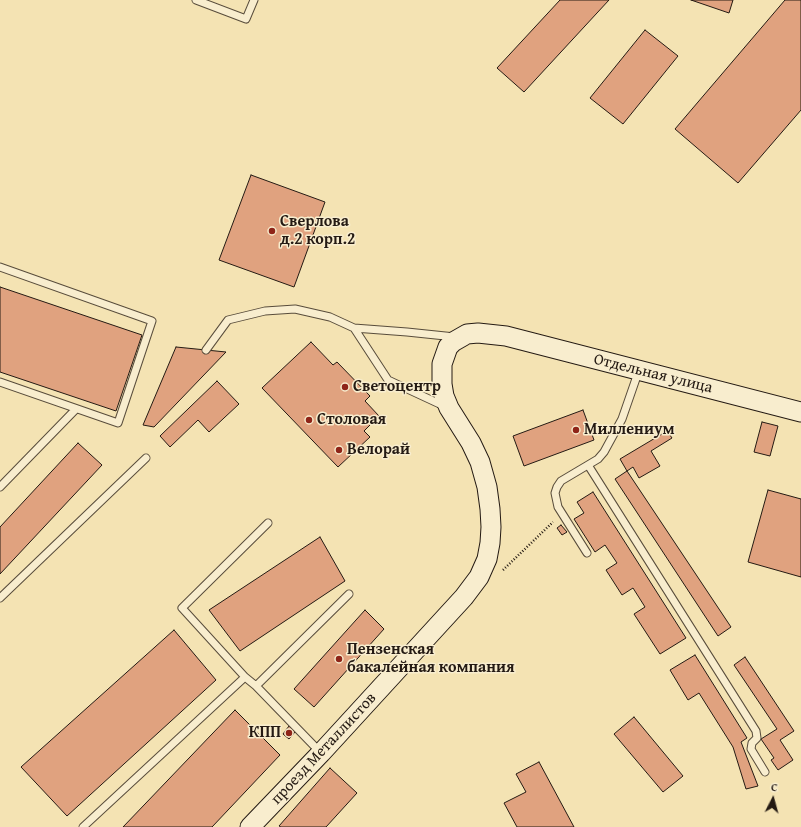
<!DOCTYPE html>
<html>
<head>
<meta charset="utf-8">
<style>
  body { margin:0 }
  #map { position:relative; width:801px; height:827px; overflow:hidden; background:#f4e3b3; font-family:"Gentium Book Plus",serif }
  canvas { display:block }
  .north { position:absolute; left:753px; top:779px; width:40px; height:40px; -webkit-text-stroke:3px #f8edce; paint-order:stroke; rotate:6deg; font-size:11px; font-weight:700; line-height:16px; text-align:center; color:#241a13 }
  .north::after { content:''; display:block; margin:auto; width:14px; height:18px; background:#241a13; clip-path:polygon(50% 0,100% 100%,50% 72%,0 100%) }
</style>
</head>
<body>
<div id="map">
<canvas width="801" height="827"></canvas>
<div class="north">С</div>
</div>
<script>
const ctx = document.querySelector('canvas').getContext('2d');
ctx.lineJoin = 'round';
function fill(path, color) {
  ctx.fillStyle = color;
  ctx.fill(path, 'evenodd');
}
function shape(rows) {
  const path = new Path2D();
  for (const r of rows) {
    path.moveTo(r[0], r[1]);
    for (let i = 2; i < r.length; i += 2) path.lineTo(r[i], r[i + 1]);
  }
  return path;
}
function trace(path, color, width, dash) {
  ctx.strokeStyle = color;
  ctx.lineWidth = width;
  ctx.lineCap = dash ? 'butt' : 'round';
  ctx.setLineDash(dash || []);
  ctx.stroke(path);
}
function drawText(font, color, halo, rows, align = 'center') {
  ctx.font = font + ' "Gentium Book Plus",serif';
  ctx.lineWidth = 3;
  ctx.setLineDash([]);
  ctx.textBaseline = 'middle';
  ctx.strokeStyle = halo;
  ctx.fillStyle = color;
  for (const [text, x, y, turn = 0] of rows) {
    ctx.save();
    ctx.translate(x, y);
    ctx.rotate((+turn || 0) * Math.PI / 180);
    ctx.textAlign = isNaN(turn) ? turn : align;
    if (halo) ctx.strokeText(text, 0, 0);
    ctx.fillText(text, 0, 0);
    ctx.restore();
  }
}
const building = shape([
  [560,0,609,0,524,92,497,68,560,0],
  [691,0,733,0,729,13,691,0],
  [785,0,801,0,801,110,738,183,675,129,785,0],
  [645,30,678,56,623,124,590,98,645,30],
  [251,175,325,202,294,287,219,260,251,175],
  [0,287,142,335,116,411,0,372,0,287],
  [311,342,333,365,337,362,370,396,365,401,379,416,364,431,370,437,338,467,262,388,311,342],
  [176,347,226,352,154,427,143,425,176,347],
  [217,381,239,404,209,432,198,420,170,447,160,436,217,381],
  [583,410,594,440,524,466,513,436,583,410],
  [762,422,778,426,770,456,754,452,762,422],
  [667,431,672,438,651,451,660,466,639,478,633,467,627,471,620,459,667,431],
  [78,443,102,465,0,574,0,527,78,443],
  [627,471,731,627,718,636,615,479,627,471],
  [768,490,801,499,801,577,748,562,768,490],
  [593,492,686,638,660,654,634,614,645,607,633,588,622,595,606,570,617,563,605,545,595,552,574,519,584,513,577,502,593,492],
  [561,525,567,532,562,535,557,528,561,525],
  [320,537,345,581,240,651,209,610,320,537],
  [365,610,384,629,314,707,294,689,365,610],
  [174,630,216,680,67,816,21,767,174,630],
  [695,655,747,738,741,742,758,786,746,789,733,747,699,693,688,700,670,670,695,655],
  [745,657,794,731,780,740,793,760,778,770,771,760,774,758,761,739,777,729,734,665,745,657],
  [235,710,280,755,212,827,123,827,235,710],
  [634,717,683,776,663,792,614,734,634,717],
  [289,726,295,732,289,739,283,734,289,726],
  [539,762,574,827,517,827,504,803,526,792,516,774,539,762],
  [330,768,357,793,326,827,281,827,279,826,330,768]
]);
const path = shape([
  [503,570,553,522]
]);
const lane = shape([
  [196,0,246,19,254,0],
  [0,267,152,321,118,423,0,382],
  [354,328,388,380,444,406],
  [206,350,228,320,265,311,295,309,330,317,354,328,407,332,455,337],
  [588,465,756,731,757,738,752,743,751,749,765,772],
  [0,487,76,409],
  [268,523,182,608,245,677,256,686,321,753],
  [587,553,558,507,555,493,557,487,561,481,598,459,604,452,622,419,639,370],
  [0,598,146,458],
  [256,686,349,594],
  [83,827,245,677]
]);
const secondary = shape([
  [250,827,321,753,464,597,479,577,487,559,490,543,491,527,490,509,487,487,480,462,471,443,449,408,444,396,442,384,442,364,448,347,453,342,467,334,478,333,506,336,801,412]
]);
const markers = [
  [272,231,4,"#8f2418"],
  [345,387,4,"#8f2418"],
  [309,420,4,"#8f2418"],
  [576,430,4,"#8f2418"],
  [339,450,4,"#8f2418"],
  [339,659,4,"#8f2418"],
  [289,733,4,"#8f2418"]
];
const poiNames = [
  ["Сверлова",280,222],
  ["д.2 корп.2",280,240],
  ["Светоцентр",353,387],
  ["Столовая",317,420],
  ["Миллениум",584,430],
  ["Велорай",347,450],
  ["Пензенская",347,650],
  ["бакалейная компания",347,668],
  ["КПП",281,733,"right"]
];
const streetNames = [
  ["Отдельная улица",653,374,14],
  ["проезд Металлистов",324,749,-47]
];
fill(building, '#e0a27f');
trace(building, '#241a13', 1);
trace(lane, '#584c3b', 9);
trace(secondary, '#241a13', 21);
trace(path, '#241a13', 2.5, [1, 2]);
trace(lane, '#f8edce', 7);
trace(secondary, '#f8edce', 19);
for (const [x, y, r, color] of markers) {
  const dot = new Path2D();
  dot.arc(x, y, r, 0, 2 * Math.PI);
  ctx.fillStyle = color;
  ctx.fill(dot);
  trace(dot, '#f8edce', 1.5);
}
drawText('bold 16px', '#241a13', '#f8edce', poiNames, 'left');
drawText('16px', '#241a13', '#f8edce', streetNames);
</script>
</body>
</html>
